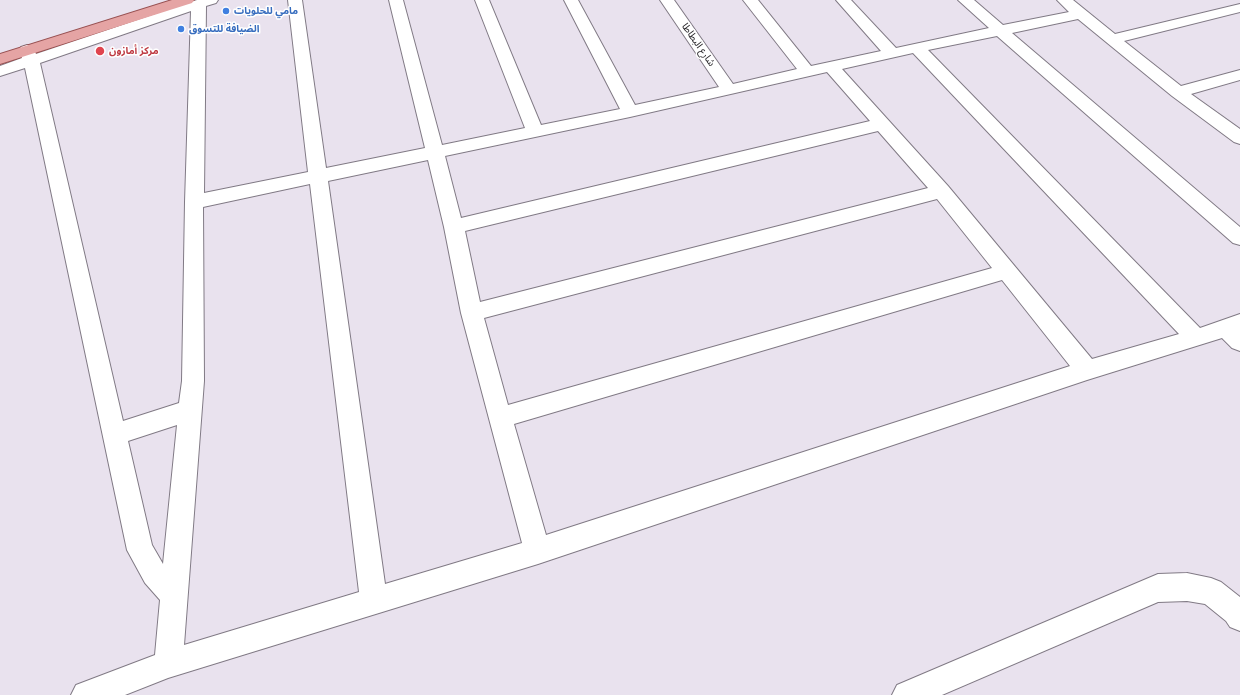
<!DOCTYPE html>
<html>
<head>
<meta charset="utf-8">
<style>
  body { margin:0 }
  canvas { display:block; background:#e9e2ee }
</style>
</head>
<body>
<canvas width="1240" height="695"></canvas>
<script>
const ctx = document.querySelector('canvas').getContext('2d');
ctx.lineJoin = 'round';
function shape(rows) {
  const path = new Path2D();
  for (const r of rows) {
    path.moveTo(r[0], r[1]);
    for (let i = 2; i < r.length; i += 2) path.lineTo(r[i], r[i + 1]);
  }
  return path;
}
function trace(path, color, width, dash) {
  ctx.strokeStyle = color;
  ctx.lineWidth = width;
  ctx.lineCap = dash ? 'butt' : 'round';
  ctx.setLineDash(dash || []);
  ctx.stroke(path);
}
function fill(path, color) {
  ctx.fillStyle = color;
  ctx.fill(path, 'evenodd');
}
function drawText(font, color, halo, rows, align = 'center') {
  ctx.font = font + ' Roboto,"Noto Sans Arabic",sans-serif';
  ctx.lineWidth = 3;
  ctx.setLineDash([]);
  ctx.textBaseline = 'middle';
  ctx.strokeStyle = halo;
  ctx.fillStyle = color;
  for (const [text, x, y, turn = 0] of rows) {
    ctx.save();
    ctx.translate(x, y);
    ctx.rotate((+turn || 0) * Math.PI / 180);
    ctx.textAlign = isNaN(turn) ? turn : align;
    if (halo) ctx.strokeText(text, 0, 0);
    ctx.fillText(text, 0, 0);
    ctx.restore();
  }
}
const minor = shape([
  [197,0,218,0,216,3,206,6,204,193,308,172,288,0,302,0,326,168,425,148,389,0,403,0,442,145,525,128,475,0,489,0,541,125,620,109,564,0,578,0,635,105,719,87,660,0,674,0,733,84,797,69,743,0,758,0,811,66,881,51,836,0,851,0,896,48,989,28,958,0,974,0,1003,25,1069,12,1057,0,1073,0,1115,34,1240,4,1240,12,1124,41,1181,86,1240,70,1240,80,1191,94,1240,129,1240,144,1234,142,1172,96,1078,19,1012,33,1240,227,1240,245,1233,243,997,36,928,50,1200,328,1240,314,1240,351,1232,348,1222,338,1087,380,538,564,168,678,125,695,71,695,76,685,155,655,160,600,145,583,127,550,25,68,0,76,0,66,22,58,19,50,21,47,27,45,33,47,36,54,197,0],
  [191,11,185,202,182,381,179,403,123,421,40,63,191,11],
  [913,53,1179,334,1092,359,948,186,842,69,913,53],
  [827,72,870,121,461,218,445,156,630,117,827,72],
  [878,131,928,188,480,302,465,231,878,131],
  [428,160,444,227,461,313,522,543,385,584,328,181,428,160],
  [310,184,359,592,184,645,204,381,203,207,310,184],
  [937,199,992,268,508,405,484,318,937,199],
  [1002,280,1070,366,546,535,514,424,1002,280],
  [177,425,163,564,152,545,128,441,177,425],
  [1187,573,1211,578,1221,582,1240,597,1240,631,1230,627,1226,621,1205,604,1187,601,1158,602,942,695,892,695,897,685,1158,574,1187,573]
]);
const primary = shape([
  [172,0,194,0,192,3,0,64,0,54,172,0]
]);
const markers = [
  [226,11,4,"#3f7fe0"],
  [181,29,4,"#3f7fe0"],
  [100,51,5,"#e0444e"]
];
const farShopnames = [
  ["مامي للحلويات",234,11],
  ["الضيافة للتسوق",189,29]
];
const farStreetnames = [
  ["شارع البطاطا",698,45,55]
];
const farHealthnames = [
  ["مركز أمازون",109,51]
];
trace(minor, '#817a85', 2);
trace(primary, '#975051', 2);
fill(minor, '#fff');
fill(primary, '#e5a4a4');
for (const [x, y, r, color] of markers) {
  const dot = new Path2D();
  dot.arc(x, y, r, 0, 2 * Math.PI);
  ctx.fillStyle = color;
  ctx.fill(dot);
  trace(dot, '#fff', 1.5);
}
drawText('bold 10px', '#366cbe', '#fff', farShopnames, 'left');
drawText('10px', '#252327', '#fff', farStreetnames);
drawText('bold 10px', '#be3a42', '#fff', farHealthnames, 'left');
</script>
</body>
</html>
